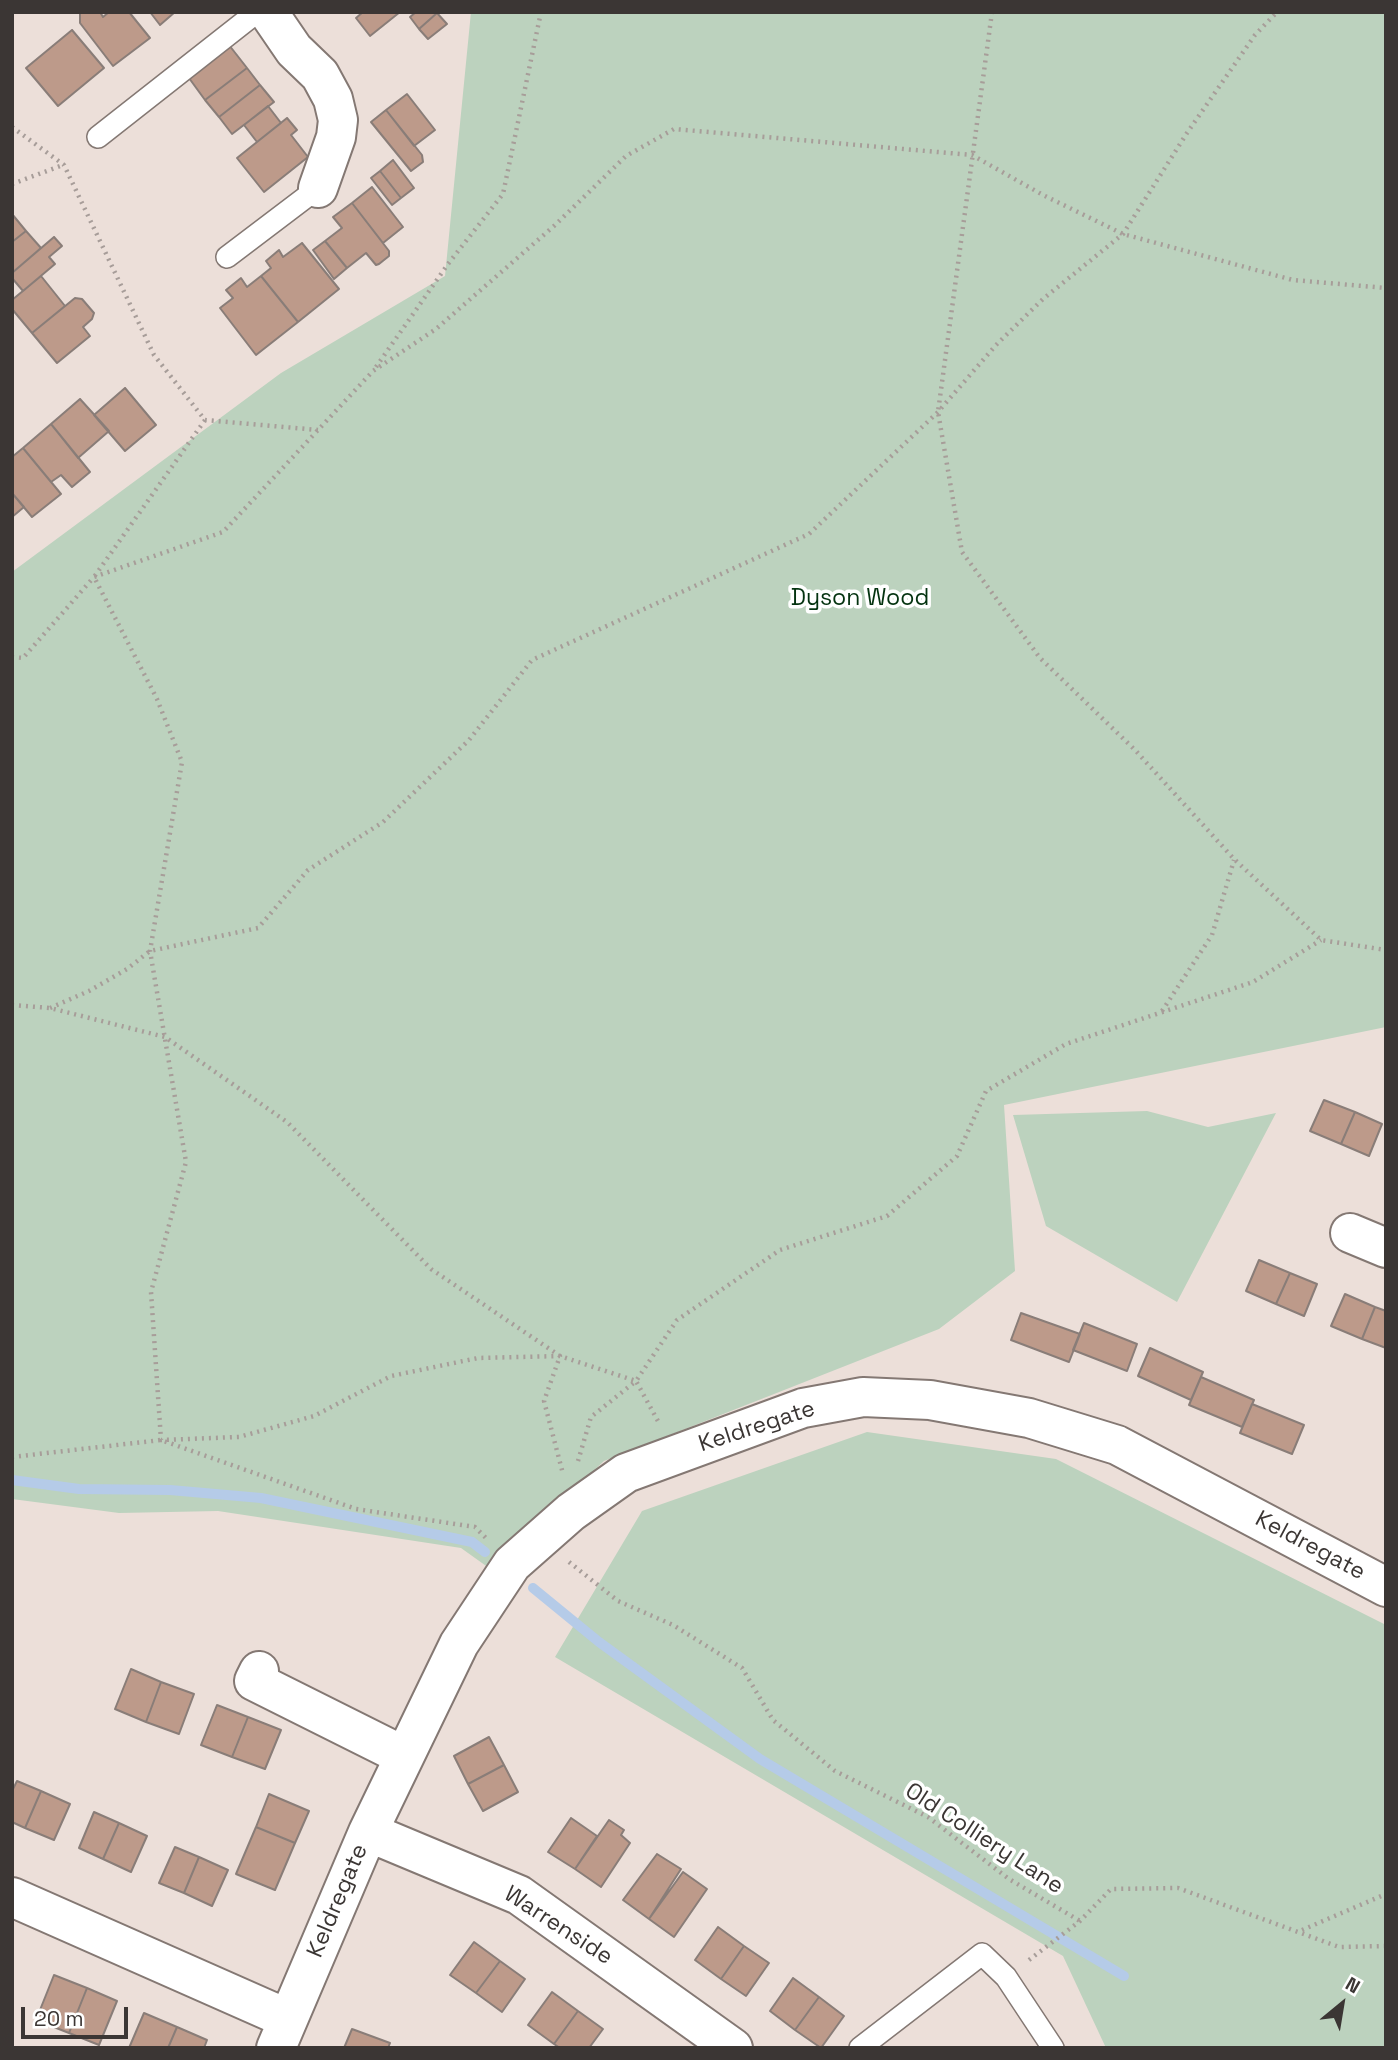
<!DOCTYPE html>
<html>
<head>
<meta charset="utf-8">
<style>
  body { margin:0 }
  #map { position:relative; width:1398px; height:2060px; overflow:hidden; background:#ecdfd9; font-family:"Space Grotesk",sans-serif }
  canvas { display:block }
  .frame { position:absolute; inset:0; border:14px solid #3b3634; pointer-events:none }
  .north { position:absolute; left:1307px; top:1969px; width:70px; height:70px; -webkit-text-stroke:5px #fff; paint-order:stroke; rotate:30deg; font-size:19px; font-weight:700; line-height:28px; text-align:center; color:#3b3634 }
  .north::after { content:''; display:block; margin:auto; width:24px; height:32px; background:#3b3634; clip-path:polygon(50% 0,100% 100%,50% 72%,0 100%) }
  .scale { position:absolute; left:21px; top:2007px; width:107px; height:32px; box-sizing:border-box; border:4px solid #3b3634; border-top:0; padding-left:9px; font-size:21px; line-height:24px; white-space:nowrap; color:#3b3634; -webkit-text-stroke:5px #fff; paint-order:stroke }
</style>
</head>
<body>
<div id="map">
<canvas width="1398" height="2060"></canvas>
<div class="frame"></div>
<div class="north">N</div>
<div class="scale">20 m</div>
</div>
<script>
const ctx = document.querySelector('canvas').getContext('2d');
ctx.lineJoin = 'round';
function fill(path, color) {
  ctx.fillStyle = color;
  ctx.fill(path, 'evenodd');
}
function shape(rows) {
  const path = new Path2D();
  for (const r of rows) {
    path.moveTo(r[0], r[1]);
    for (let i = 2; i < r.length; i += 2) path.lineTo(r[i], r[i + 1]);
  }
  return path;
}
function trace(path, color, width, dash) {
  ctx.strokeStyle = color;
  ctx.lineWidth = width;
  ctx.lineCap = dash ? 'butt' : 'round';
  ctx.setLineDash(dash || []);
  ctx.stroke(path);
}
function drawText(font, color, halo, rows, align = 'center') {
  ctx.font = font + ' "Space Grotesk",sans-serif';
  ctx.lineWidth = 7;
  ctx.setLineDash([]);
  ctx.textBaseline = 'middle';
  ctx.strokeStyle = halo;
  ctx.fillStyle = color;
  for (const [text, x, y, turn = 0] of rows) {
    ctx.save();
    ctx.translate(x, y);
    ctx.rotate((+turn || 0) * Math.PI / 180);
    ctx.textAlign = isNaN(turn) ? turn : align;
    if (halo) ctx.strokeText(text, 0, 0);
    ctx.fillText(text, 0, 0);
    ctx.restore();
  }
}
const green = shape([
  [471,12,1386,12,1386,1027,1004,1105,1015,1271,939,1329,604,1461,489,1568,461,1548,218,1511,119,1513,12,1499,12,572,281,373,445,276],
  [1147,1111,1208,1127,1276,1113,1177,1302,1046,1226,1013,1115],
  [867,1432,1056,1459,1386,1625,1386,2048,1106,2048,1063,1956,555,1657,642,1511]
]);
const stream = shape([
  [12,1480,79,1489,170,1490,261,1498,472,1542,485,1552],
  [533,1588,599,1642,760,1759,1124,1976]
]);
const building = shape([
  [80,12,100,12,103,17,109,12,129,12,150,38,113,66,80,23,80,12],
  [150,12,175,12,160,25,150,12],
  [363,12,400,12,370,36,356,18,363,12],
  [416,12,437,12,437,13,419,29,410,17,416,12],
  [437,13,447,24,428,39,419,29,437,13],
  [72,30,104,68,58,106,26,68,72,30],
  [229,45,247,68,205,100,189,78,229,45],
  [247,68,260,85,219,117,205,100,247,68],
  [260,85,274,102,232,134,219,117,260,85],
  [407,94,435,130,414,146,386,110,407,94],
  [268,106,281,123,257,142,244,125,268,106],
  [386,110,422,155,423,162,411,171,371,122,386,110],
  [287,118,297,130,291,135,308,157,264,192,237,158,287,118],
  [393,160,414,188,401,198,380,171,393,160],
  [380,171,401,198,392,205,371,178,380,171],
  [372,187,403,227,383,243,352,203,372,187],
  [352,203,389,251,389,256,379,264,376,265,366,253,347,268,325,241,342,228,333,217,352,203],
  [12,214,26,231,12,242,12,214],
  [26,231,41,248,12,273,12,242,26,231],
  [54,237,62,246,49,257,55,264,23,291,12,278,12,273,54,237],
  [325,241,347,268,334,279,313,250,325,241],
  [302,243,339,289,298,322,261,276,271,268,266,261,279,250,283,257,302,243],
  [41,276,65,306,32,333,12,309,12,300,41,276],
  [261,276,298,322,256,355,220,308,233,298,226,290,241,278,247,287,261,276],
  [75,298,82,299,94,313,92,319,83,327,90,336,57,363,32,333,75,298],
  [125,388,156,425,125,451,94,415,125,388],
  [80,399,109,431,78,458,51,424,80,399],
  [51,424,90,472,72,487,61,475,51,482,23,448,51,424],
  [23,448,61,494,32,517,12,493,12,457,23,448],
  [12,493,24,507,12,517,12,493],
  [1324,1100,1355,1112,1341,1144,1310,1131,1324,1100],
  [1355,1112,1382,1124,1369,1156,1341,1144,1355,1112],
  [1259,1260,1290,1273,1276,1304,1246,1291,1259,1260],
  [1290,1273,1317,1284,1304,1316,1276,1304,1290,1273],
  [1345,1294,1375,1307,1362,1339,1331,1326,1345,1294],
  [1375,1307,1386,1311,1386,1348,1362,1339,1375,1307],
  [1021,1313,1080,1334,1069,1362,1011,1340,1021,1313],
  [1084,1323,1137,1344,1127,1371,1073,1350,1084,1323],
  [1150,1348,1203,1372,1191,1400,1138,1376,1150,1348],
  [1201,1377,1254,1400,1242,1427,1189,1405,1201,1377],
  [1252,1404,1304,1425,1292,1454,1240,1433,1252,1404],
  [131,1669,161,1682,146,1722,115,1709,131,1669],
  [161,1682,194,1694,179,1734,146,1722,161,1682],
  [217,1705,248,1717,232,1757,201,1745,217,1705],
  [248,1717,281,1730,265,1769,232,1757,248,1717],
  [489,1737,504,1765,468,1784,454,1756,489,1737],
  [504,1765,518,1792,483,1811,468,1784,504,1765],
  [17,1781,41,1791,25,1828,12,1822,12,1791,17,1781],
  [41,1791,70,1804,54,1840,25,1828,41,1791],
  [269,1794,309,1811,295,1843,256,1827,269,1794],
  [94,1812,119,1823,103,1859,79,1848,94,1812],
  [571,1818,597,1836,575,1869,548,1852,571,1818],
  [609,1820,624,1830,621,1835,630,1843,601,1887,575,1869,609,1820],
  [119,1823,147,1836,131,1872,103,1859,119,1823],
  [256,1827,295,1843,275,1890,236,1874,256,1827],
  [175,1847,199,1857,184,1893,159,1883,175,1847],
  [657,1854,681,1869,649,1919,623,1900,657,1854],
  [199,1857,228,1870,212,1906,184,1893,199,1857],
  [683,1872,707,1889,674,1937,649,1919,683,1872],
  [718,1927,744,1946,721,1979,695,1960,718,1927],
  [474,1942,500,1961,476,1993,450,1975,474,1942],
  [744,1946,769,1963,746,1996,721,1979,744,1946],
  [500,1961,525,1979,502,2012,476,1993,500,1961],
  [54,1975,87,1988,69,2033,36,2020,54,1975],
  [793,1978,819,1997,795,2030,770,2011,793,1978],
  [87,1988,117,2001,99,2045,69,2033,87,1988],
  [552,1992,578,2011,554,2044,528,2025,552,1992],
  [819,1997,844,2016,821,2048,795,2030,819,1997],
  [578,2011,603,2029,589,2048,560,2048,554,2044,578,2011],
  [144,2013,177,2027,168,2048,129,2048,144,2013],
  [177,2027,207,2040,204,2048,168,2048,177,2027],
  [352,2029,390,2043,388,2048,344,2048,352,2029]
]);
const path = shape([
  [992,12,938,412,962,552,1040,658,1135,750,1234,859,1321,940,1386,950],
  [12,127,64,165,154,355,205,420,318,430],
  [12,184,63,165],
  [376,367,448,264,503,194,541,12],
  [205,420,94,577,157,699,182,762,150,951,186,1162,151,1292,161,1440,239,1437,314,1416,391,1376,478,1358,560,1356,544,1401,563,1474],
  [12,657,23,658,94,577,223,532,373,371,436,329,554,226,626,156,674,129,972,155,1043,195,1123,234,1293,280,1386,288],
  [12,1005,50,1008,165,1037,287,1122,431,1269,560,1356,636,1381,677,1320,780,1250,887,1216,957,1156,986,1091,1066,1044,1253,982,1321,940],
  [50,1008,89,991,127,969,150,951,258,928,308,870,383,822,469,740,532,660,809,534,938,412,996,345,1043,299,1123,234,1187,133,1255,35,1277,12],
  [1162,1011,1212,935,1234,860],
  [12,1457,161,1440,356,1509,475,1527,486,1538],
  [578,1461,591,1417,636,1381,659,1423],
  [569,1562,618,1601,673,1625,742,1668,773,1720,835,1771,928,1817,1009,1879,1080,1921],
  [1302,1930,1386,1894],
  [1029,1960,1080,1921,1111,1889,1178,1888,1339,1947,1386,1946]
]);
const lane = shape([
  [98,137,257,12],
  [227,257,318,188],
  [860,2048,982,1954,1006,1977,1053,2048]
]);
const street = shape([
  [268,12,294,50,320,75,333,99,338,120,336,137,318,188],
  [1350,1233,1386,1248],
  [259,1671,254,1681,404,1756],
  [368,1832,519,1895,733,2048],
  [12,1897,288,2019],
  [276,2048,368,1832,459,1644,512,1564,571,1512,626,1473,803,1408,863,1397,930,1400,1029,1418,1117,1445,1386,1587]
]);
const parkNames = [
  ["Dyson Wood",860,599]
];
const streetNames = [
  ["Keldregate",757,1427,-18],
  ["Keldregate",1310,1546,28],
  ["Old Colliery Lane",984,1839,33],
  ["Keldregate",338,1901,-67],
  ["Warrenside",558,1926,33]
];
fill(green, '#bcd2be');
trace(stream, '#b5cbe8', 10);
fill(building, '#bd9a8a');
trace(building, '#897d78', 2);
trace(lane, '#847873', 24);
trace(street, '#847873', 42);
trace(path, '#a79d99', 4.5, [2, 5]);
trace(lane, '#fff', 21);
trace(street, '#fff', 38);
drawText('23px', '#043310', '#fff', parkNames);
drawText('23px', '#3b3634', '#fff', streetNames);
</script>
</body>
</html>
